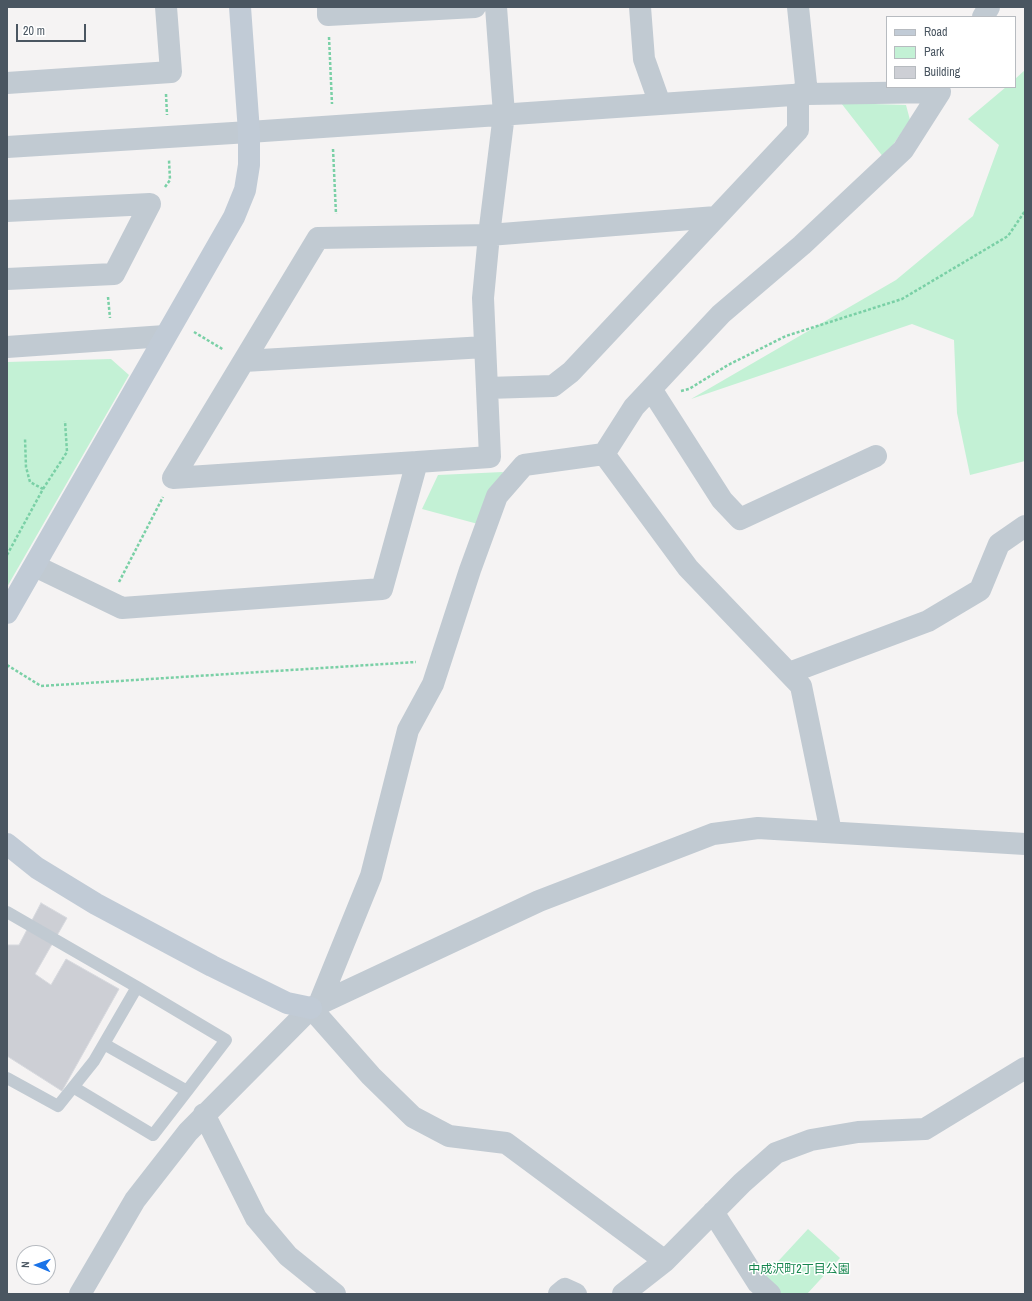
<!DOCTYPE html>
<html>
<head>
<meta charset="utf-8">
<style>
  body { margin:0 }
  #map { position:relative; width:1032px; height:1301px; overflow:hidden; background:#f5f3f3; font-family:"Archivo Narrow",sans-serif }
  canvas { display:block }
  .frame { position:absolute; inset:0; border:8px solid #4a5661; pointer-events:none }
  .legend { position:absolute; left:886px; top:16px; width:130px; height:72px; box-sizing:border-box; background:#fff; border:1px solid #b7bbc0; margin:0; padding:5px 7px; list-style:none; font-size:12px; color:#4a5661 }
  .legend li { display:flex; align-items:center; gap:8px; height:20px }
  .legend b { width:20px; border:1px solid #b7bbc0 }
  .north { position:absolute; left:16px; top:1245px; width:40px; height:40px; box-sizing:border-box; background:#fff; border:1px solid #b7bbc0; border-radius:50%; rotate:272deg; font-size:11px; font-weight:700; line-height:16px; text-align:center; color:#4a5661 }
  .north::after { content:''; display:block; margin:auto; width:14px; height:18px; background:#1a73e8; clip-path:polygon(50% 0,100% 100%,50% 72%,0 100%) }
  .scale { position:absolute; left:16px; top:24px; width:70px; height:18px; box-sizing:border-box; border:2px solid #4a5661; border-top:0; padding-left:5px; font-size:12px; line-height:14px; white-space:nowrap; color:#4a5661; -webkit-text-stroke:3px #fff; paint-order:stroke }
</style>
</head>
<body>
<div id="map">
<canvas width="1032" height="1301"></canvas>
<div class="frame"></div>
<ul class="legend">
<li><b style="height:5px;background:#c1cbd6"></b>Road</li>
<li><b style="height:11px;background:#c3f1d5"></b>Park</li>
<li><b style="height:11px;background:#cdcfd5"></b>Building</li>
</ul>
<div class="north">N</div>
<div class="scale">20 m</div>
</div>
<script>
const ctx = document.querySelector('canvas').getContext('2d');
ctx.lineJoin = 'round';
function fill(path, color) {
  ctx.fillStyle = color;
  ctx.fill(path, 'evenodd');
}
function shape(rows) {
  const path = new Path2D();
  for (const r of rows) {
    path.moveTo(r[0], r[1]);
    for (let i = 2; i < r.length; i += 2) path.lineTo(r[i], r[i + 1]);
  }
  return path;
}
function trace(path, color, width, dash) {
  ctx.strokeStyle = color;
  ctx.lineWidth = width;
  ctx.lineCap = dash ? 'butt' : 'round';
  ctx.setLineDash(dash || []);
  ctx.stroke(path);
}
function drawText(font, color, halo, rows, align = 'center') {
  ctx.font = font + ' "Archivo Narrow","Noto Sans JP",sans-serif';
  ctx.lineWidth = 3;
  ctx.setLineDash([]);
  ctx.textBaseline = 'middle';
  ctx.strokeStyle = halo;
  ctx.fillStyle = color;
  for (const [text, x, y, turn = 0] of rows) {
    ctx.save();
    ctx.translate(x, y);
    ctx.rotate((+turn || 0) * Math.PI / 180);
    ctx.textAlign = isNaN(turn) ? turn : align;
    if (halo) ctx.strokeText(text, 0, 0);
    ctx.fillText(text, 0, 0);
    ctx.restore();
  }
}
const green = shape([
  [1025,70,1025,461,970,475,957,413,954,340,912,324,691,399,896,280,973,216,999,145,968,119,1006,87,1015,87,1015,79],
  [841,103,906,105,910,120,884,158],
  [111,359,129,375,7,587,7,362],
  [503,472,478,524,422,509,438,475],
  [808,1229,840,1258,807,1294,770,1294,758,1283]
]);
const building = shape([
  [41,903,67,918,35,974,51,985,66,959,119,989,62,1091,7,1056,7,945,19,945,41,903]
]);
const path = shape([
  [329,37,332,104],
  [166,94,167,115],
  [333,149,336,214],
  [165,187,170,180,169,160],
  [108,297,110,318],
  [194,332,224,350],
  [681,391,689,389,728,365,786,336,902,299,1008,236,1025,211],
  [43,489,67,452,65,421],
  [7,555,43,489,30,482,26,467,25,438],
  [119,582,163,497],
  [7,665,41,686,416,662]
]);
const lane = shape([
  [7,912,137,987,94,1061,58,1106,7,1078],
  [104,1044,187,1091,226,1040,137,987],
  [73,1087,153,1135,187,1091]
]);
const street = shape([
  [328,7,328,15,475,7],
  [496,7,504,114,489,235,716,217],
  [640,7,644,59,660,104],
  [798,7,807,94],
  [983,17,989,7],
  [7,83,171,72,166,7],
  [7,147,249,132,807,94,940,92,903,150,802,245,721,314,634,407,604,454,524,465,497,496,470,570,433,684,408,730,371,876,319,1004],
  [7,211,150,204,114,274,7,279],
  [7,347,165,336],
  [244,361,485,347],
  [487,388,553,386,571,372,798,130,798,94],
  [651,389,722,500,740,519,876,456],
  [604,454,688,568,801,686,831,832],
  [35,566,122,608,382,589,417,462,173,478,318,238,489,235,483,298,490,457,417,462],
  [789,673,928,621,980,590,999,544,1025,526],
  [311,1008,371,1076,413,1117,449,1136,506,1143,665,1261,623,1294],
  [204,1114,256,1218,288,1256,335,1294],
  [713,1212,758,1283,770,1294],
  [665,1261,742,1183,776,1153,811,1140,858,1132,925,1129,1025,1068],
  [80,1294,135,1200,188,1132,311,1008,319,1004,539,901,713,834,758,828,1025,844],
  [559,1294,565,1289,576,1294]
]);
const secondary = shape([
  [7,613,234,217,245,190,249,165,249,132,240,7],
  [7,844,37,868,96,904,212,966,287,1003,311,1008]
]);
const parkNames = [
  ["中成沢町2丁目公園",799,1270]
];
fill(green, '#c3f1d5');
fill(building, '#cdcfd5');
trace(building, '#d7d9de', 1);
trace(path, '#7ad0a6', 2.5, [3, 2]);
trace(lane, '#c1cad2', 12);
trace(street, '#c1cad2', 22);
trace(secondary, '#c1cbd6', 22);
drawText('12px', '#17864f', '#fff', parkNames);
</script>
</body>
</html>
